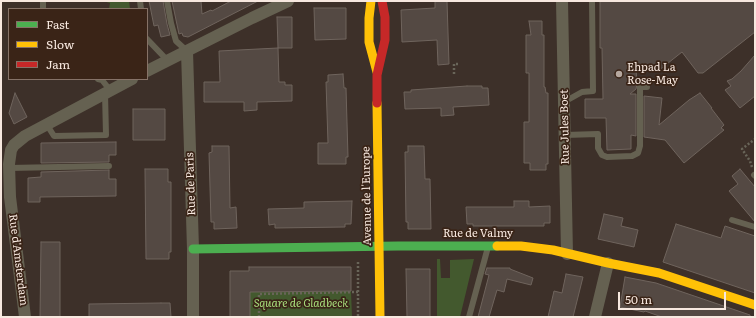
<!DOCTYPE html>
<html>
<head>
<meta charset="utf-8">
<style>
  body { margin:0 }
  #map { position:relative; width:756px; height:318px; overflow:hidden; background:#3d3029; font-family:Literata,serif }
  canvas { display:block }
  .frame { position:absolute; inset:0; border:2px solid #f7e8df; pointer-events:none }
  .legend { position:absolute; left:8px; top:8px; width:140px; height:72px; box-sizing:border-box; background:#3a2417; border:1px solid #867267; margin:0; padding:5px 7px; list-style:none; font-size:12px; color:#f7e8df }
  .legend li { display:flex; align-items:center; gap:8px; height:20px }
  .legend b { width:20px; border:1px solid #867267 }
  .scale { position:absolute; left:618px; top:292px; width:108px; height:18px; box-sizing:border-box; border:2px solid #f7e8df; border-top:0; padding-left:5px; font-size:12px; line-height:14px; white-space:nowrap; color:#f7e8df; -webkit-text-stroke:3px #3a2417; paint-order:stroke }
</style>
</head>
<body>
<div id="map">
<canvas width="756" height="318"></canvas>
<div class="frame"></div>
<ul class="legend">
<li><b style="height:5px;background:#4caf50"></b>Fast</li>
<li><b style="height:5px;background:#ffc107"></b>Slow</li>
<li><b style="height:5px;background:#c62828"></b>Jam</li>
</ul>
<div class="scale">50 m</div>
</div>
<script>
const ctx = document.querySelector('canvas').getContext('2d');
ctx.lineJoin = 'round';
function fill(path, color) {
  ctx.fillStyle = color;
  ctx.fill(path, 'evenodd');
}
function shape(rows) {
  const path = new Path2D();
  for (const r of rows) {
    path.moveTo(r[0], r[1]);
    for (let i = 2; i < r.length; i += 2) path.lineTo(r[i], r[i + 1]);
  }
  return path;
}
function trace(path, color, width, dash) {
  ctx.strokeStyle = color;
  ctx.lineWidth = width;
  ctx.lineCap = dash ? 'butt' : 'round';
  ctx.setLineDash(dash || []);
  ctx.stroke(path);
}
function drawText(font, color, halo, rows, align = 'center') {
  ctx.font = font + ' Literata,serif';
  ctx.lineWidth = 3.5;
  ctx.setLineDash([]);
  ctx.textBaseline = 'middle';
  ctx.strokeStyle = halo;
  ctx.fillStyle = color;
  for (const [text, x, y, turn = 0] of rows) {
    ctx.save();
    ctx.translate(x, y);
    ctx.rotate((+turn || 0) * Math.PI / 180);
    ctx.textAlign = isNaN(turn) ? turn : align;
    if (halo) ctx.strokeText(text, 0, 0);
    ctx.fillText(text, 0, 0);
    ctx.restore();
  }
}
const green = shape([
  [103,1,129,1,130,9,109,9,110,3],
  [437,259,440,259,441,278,450,278,450,260,474,259,460,317,437,317],
  [351,291,352,317,250,317,250,292]
]);
const building = shape([
  [149,1,163,1,167,24,170,35,161,37,158,25,154,26,149,1],
  [172,1,201,1,202,14,211,10,212,11,231,1,258,1,188,37,183,36,182,33,179,34,172,1],
  [435,1,447,1,449,64,438,65,437,40,402,42,401,10,435,8,435,1],
  [600,1,755,1,755,32,703,73,698,73,682,52,658,71,636,68,637,84,636,89,630,94,636,94,636,136,631,135,631,149,607,150,606,118,585,118,585,99,603,99,602,48,600,48,600,1],
  [314,8,346,8,346,39,315,40,314,8],
  [277,17,292,17,292,48,278,48,277,17],
  [529,21,542,21,542,35,544,35,544,87,545,87,546,93,548,93,548,164,546,164,546,170,530,170,530,163,524,163,524,122,529,122,529,73,526,73,526,35,531,35,529,21],
  [278,48,279,82,285,82,285,85,292,85,292,101,257,102,257,110,244,111,244,102,204,102,204,82,220,82,219,51,278,48],
  [755,55,755,96,740,108,725,90,731,86,727,81,732,79,741,71,755,55],
  [343,74,344,88,346,88,348,157,346,157,346,164,318,164,318,143,328,143,326,82,328,82,328,75,343,74],
  [467,86,482,86,482,88,488,88,489,105,453,107,454,115,441,116,441,108,405,109,404,92,411,92,411,90,467,86],
  [15,93,27,117,14,124,9,113,15,93],
  [700,93,712,108,711,108,724,125,721,128,724,130,684,163,665,140,644,137,644,96,662,98,659,125,689,100,700,93],
  [133,109,165,109,165,140,133,140,133,109],
  [116,142,116,155,109,155,109,162,41,163,41,143,116,142],
  [212,146,229,146,230,208,236,207,237,228,214,229,214,222,211,222,209,153,212,152,212,146],
  [408,146,424,146,425,179,430,179,431,229,408,229,408,222,406,222,405,152,408,152,408,146],
  [145,169,168,169,168,182,171,182,171,252,169,252,169,259,146,259,145,169],
  [740,169,755,187,755,222,729,191,738,184,732,176,740,169],
  [109,170,109,179,116,179,116,196,40,197,40,202,28,202,28,178,41,177,41,172,109,170],
  [352,201,351,224,345,224,345,227,275,228,275,224,269,225,268,209,304,208,304,202,352,201],
  [514,201,529,201,529,207,550,206,550,223,544,223,544,226,473,226,473,224,467,224,466,207,514,207,514,201],
  [604,214,623,218,621,226,638,230,634,247,598,239,604,214],
  [676,224,721,238,725,226,755,236,755,293,663,262,676,224],
  [41,242,60,242,60,317,40,317,41,242],
  [249,267,351,267,351,291,250,292,250,317,230,317,230,271,249,271,249,267],
  [487,268,510,268,510,269,533,278,531,285,507,279,504,292,497,290,489,317,478,317,489,275,485,274,487,268],
  [406,269,430,269,430,317,407,317,406,269],
  [566,274,583,277,573,317,548,317,554,291,562,293,566,274],
  [625,277,656,283,750,315,750,317,662,317,645,311,644,312,620,307,625,277],
  [161,303,170,303,171,317,89,317,89,304,161,303]
]);
const path = shape([
  [454,74,454,64,458,64],
  [752,167,750,161,742,149,755,139],
  [358,262,358,317],
  [259,317,259,294,358,292]
]);
const lane = shape([
  [43,1,43,9],
  [140,1,141,9],
  [167,1,171,23,176,41,187,51],
  [147,39,168,61],
  [98,79,102,80,110,90],
  [564,102,582,92,593,91,592,1],
  [47,125,54,136,106,135,105,93],
  [565,135,598,134,598,148,602,155,607,157,632,156,638,153,640,146,640,87,647,87],
  [9,168,109,166],
  [754,175,755,176],
  [732,220,755,227],
  [469,317,488,247]
]);
const street = shape([
  [562,1,567,254],
  [187,51,193,249,193,317],
  [147,71,252,18,288,1],
  [25,317,10,197,9,164,11,150,14,145,25,136,132,79],
  [595,317,608,263]
]);
const fast = shape([
  [193,249,398,246,497,246]
]);
const slow = shape([
  [371,1,369,18,369,42,377,72],
  [377,103,380,317],
  [497,246,521,246,553,250,608,263,659,273,755,305]
]);
const jam = shape([
  [377,103,377,75,385,40,385,17,382,1]
]);
const markers = [
  [619,74,4,"#b6a89f"]
];
const poiNames = [
  ["Ehpad La",627,68],
  ["Rose-May",627,81]
];
const streetNames = [
  ["Rue Jules Boet",565,127,-91],
  ["Rue de Paris",191,184,-92],
  ["Avenue de l'Europe",367,196,-91],
  ["Rue de Valmy",478,234],
  ["Rue d'Amsterdam",18,260,83]
];
const parkNames = [
  ["Square de Gladbeck",301,304]
];
fill(green, '#43592e');
fill(building, '#544943');
trace(building, '#6f645d', 1);
trace(path, '#696559', 2.5, [2, 2]);
trace(lane, '#656151', 6);
trace(street, '#656151', 12);
trace(fast, '#4caf50', 9);
trace(slow, '#ffc107', 9);
trace(jam, '#c62828', 9);
for (const [x, y, r, color] of markers) {
  const dot = new Path2D();
  dot.arc(x, y, r, 0, 2 * Math.PI);
  ctx.fillStyle = color;
  ctx.fill(dot);
  trace(dot, '#3a2417', 1.5);
}
drawText('11px', '#f7e8df', '#3a2417', poiNames, 'left');
drawText('11px', '#f7e8df', '#3a2417', streetNames);
drawText('italic 11px', '#a7dd7c', '#3a2417', parkNames);
</script>
</body>
</html>
